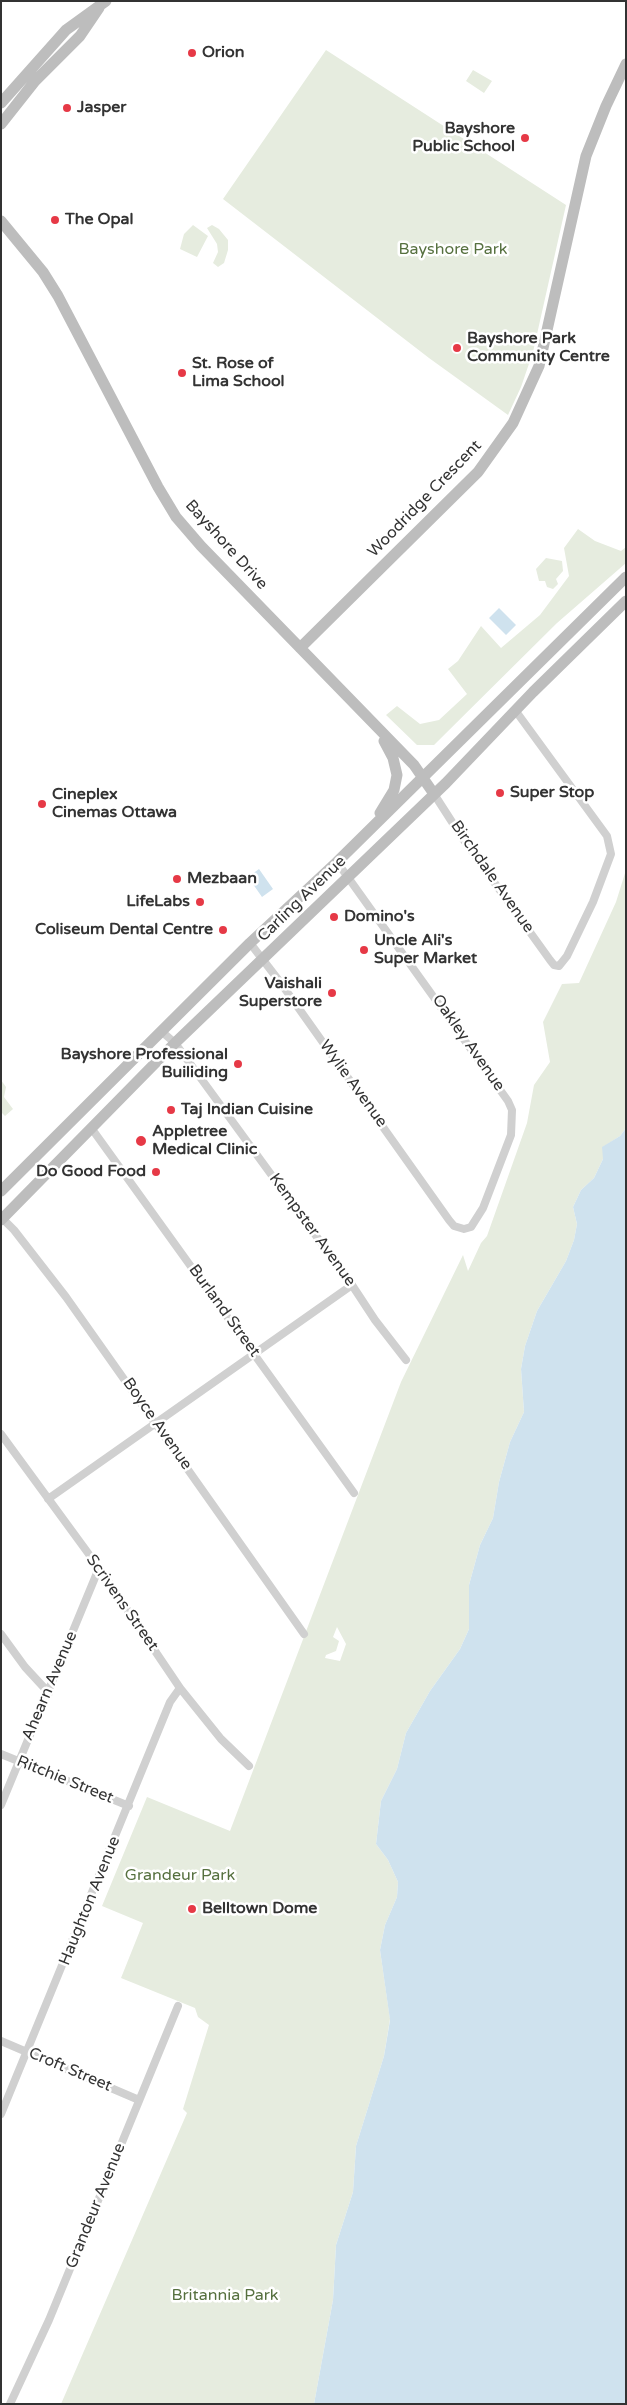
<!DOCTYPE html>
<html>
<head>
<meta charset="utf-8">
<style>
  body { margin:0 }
  #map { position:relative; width:627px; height:2405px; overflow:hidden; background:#fff; font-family:"Varela Round",sans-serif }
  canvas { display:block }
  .frame { position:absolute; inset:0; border:2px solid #333; pointer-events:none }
</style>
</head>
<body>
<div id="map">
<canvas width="627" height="2405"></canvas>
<div class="frame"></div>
</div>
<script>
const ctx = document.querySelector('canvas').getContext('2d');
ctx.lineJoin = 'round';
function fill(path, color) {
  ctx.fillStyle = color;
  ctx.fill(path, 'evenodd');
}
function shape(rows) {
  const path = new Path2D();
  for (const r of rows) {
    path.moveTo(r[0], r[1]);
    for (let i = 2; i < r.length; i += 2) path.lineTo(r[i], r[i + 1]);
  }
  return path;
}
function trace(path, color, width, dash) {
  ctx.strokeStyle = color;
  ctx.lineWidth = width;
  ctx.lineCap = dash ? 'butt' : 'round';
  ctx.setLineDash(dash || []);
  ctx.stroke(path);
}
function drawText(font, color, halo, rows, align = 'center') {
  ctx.font = font + ' "Varela Round",sans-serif';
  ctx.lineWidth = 5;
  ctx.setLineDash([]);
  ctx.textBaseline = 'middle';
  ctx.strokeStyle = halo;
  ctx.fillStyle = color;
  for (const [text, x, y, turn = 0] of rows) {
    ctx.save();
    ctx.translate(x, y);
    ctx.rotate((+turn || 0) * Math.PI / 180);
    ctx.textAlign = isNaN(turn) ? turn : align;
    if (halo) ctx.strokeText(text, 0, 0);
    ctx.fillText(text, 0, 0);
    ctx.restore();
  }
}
const green = shape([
  [326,50,566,205,533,352,521,387,508,415,429,358,223,199],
  [473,70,492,81,484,93,466,81],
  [193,225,208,236,197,257,180,249,184,234],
  [212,225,219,229,228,240,228,250,224,263,218,267,213,263,218,252,217,244,207,228],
  [578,529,595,541,621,551,626,547,626,563,557,623,434,745,417,745,386,715,397,706,420,724,439,720,467,694,448,669,458,661,481,626,501,648,540,615,569,576,564,548],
  [546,558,562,561,563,571,556,579,558,584,553,589,547,587,545,581,539,581,536,569],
  [626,870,626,1128,620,1136,603,1147,603,1159,594,1178,581,1190,573,1207,577,1224,574,1240,566,1261,537,1311,525,1346,521,1369,524,1412,510,1442,499,1482,493,1518,480,1545,469,1585,469,1629,460,1649,430,1691,406,1733,397,1769,381,1801,376,1844,388,1860,398,1882,397,1897,385,1925,380,1950,390,2019,384,2056,356,2146,353,2192,336,2245,333,2300,314,2404,61,2404,187,2113,183,2109,209,2025,198,2017,195,2008,121,1978,143,1923,102,1906,147,1797,230,1831,401,1382,463,1255,468,1271,481,1243,487,1236,527,1123,534,1085,550,1062,543,1022,562,984,579,983,616,902],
  [337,1627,346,1644,340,1661,325,1658,326,1655,336,1651,339,1641,333,1637],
  [1,1080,6,1087,4,1097,13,1109,5,1116,1,1112]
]);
const water = shape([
  [499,608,516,625,506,635,489,618],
  [259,869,273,889,262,897,248,877],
  [626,1128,626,2404,314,2404,333,2300,336,2245,353,2192,356,2146,384,2056,390,2020,380,1950,385,1925,397,1897,398,1882,388,1860,376,1844,381,1801,397,1769,406,1733,430,1691,460,1649,469,1629,469,1585,480,1545,493,1518,499,1482,510,1442,524,1412,521,1369,525,1346,537,1311,566,1261,574,1240,577,1224,573,1207,581,1190,594,1178,603,1159,602,1147,620,1136]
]);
const street = shape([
  [434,794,463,839,550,960,554,965,559,966,567,956,593,902,611,854,607,836,515,710],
  [250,943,280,982,449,1220,454,1226,464,1229,471,1227,483,1208,511,1135,512,1110,508,1101,337,862],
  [161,1031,175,1043,352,1285,375,1320,406,1360],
  [92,1129,354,1493],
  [1,1217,14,1230,66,1297,304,1634],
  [1,1434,99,1568,180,1688,221,1739,249,1766],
  [48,1499,352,1285],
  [1,1634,25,1667,49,1693],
  [1,1754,129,1806],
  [1,1805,99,1568],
  [1,2041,139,2100],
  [1,2114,170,1702,180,1688],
  [10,2404,49,2320,178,2006]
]);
const secondary = shape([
  [1,103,66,30,106,1],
  [1,124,35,81,80,36,99,8],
  [1,221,43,272,58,296,158,487,176,517,201,546,414,765,434,794],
  [300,648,478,472,513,423,539,366,586,156,606,106,626,64],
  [380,813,394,790,397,775,393,758,384,741],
  [1,1191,250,943,337,862,626,577],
  [1,1220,175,1043,446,783,533,692,626,601]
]);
const markers = [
  [192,53,5,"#e63946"],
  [67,108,5,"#e63946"],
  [525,138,5,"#e63946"],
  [55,220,5,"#e63946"],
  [457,348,5,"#e63946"],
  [182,373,5,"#e63946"],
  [500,793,5,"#e63946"],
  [42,804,5,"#e63946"],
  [177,879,5,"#e63946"],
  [200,902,5,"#e63946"],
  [334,917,5,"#e63946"],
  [223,930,5,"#e63946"],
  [364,950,5,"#e63946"],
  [332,993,5,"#e63946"],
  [238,1064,5,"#e63946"],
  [171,1110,5,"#e63946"],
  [141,1141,6,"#e63946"],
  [156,1172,5,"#e63946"],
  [192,1909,5,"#e63946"]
];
const poiNames = [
  ["Orion",202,53],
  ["Jasper",77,108],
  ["Bayshore",515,129,"right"],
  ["Public School",515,147,"right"],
  ["The Opal",65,220],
  ["Bayshore Park",467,339],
  ["Community Centre",467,357],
  ["St. Rose of",192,364],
  ["Lima School",192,382],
  ["Super Stop",510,793],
  ["Cineplex",52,795],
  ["Cinemas Ottawa",52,813],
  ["Mezbaan",187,879],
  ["LifeLabs",190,902,"right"],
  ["Domino's",344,917],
  ["Coliseum Dental Centre",213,930,"right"],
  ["Uncle Ali's",374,941],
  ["Super Market",374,959],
  ["Vaishali",322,984,"right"],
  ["Superstore",322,1002,"right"],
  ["Bayshore Professional",228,1055,"right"],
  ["Builiding",228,1073,"right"],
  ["Taj Indian Cuisine",181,1110],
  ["Appletree",152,1132],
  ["Medical Clinic",152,1150],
  ["Do Good Food",146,1172,"right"],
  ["Belltown Dome",202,1909]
];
const parkNames = [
  ["Bayshore Park",453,250],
  ["Grandeur Park",180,1876],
  ["Britannia Park",225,2296]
];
const streetNames = [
  ["Woodridge Crescent",425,499,-46],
  ["Bayshore Drive",226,545,48],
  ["Birchdale Avenue",492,877,55],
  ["Carling Avenue",302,899,-44],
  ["Oakley Avenue",468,1043,55],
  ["Wylie Avenue",353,1084,54],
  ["Kempster Avenue",312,1230,54],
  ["Burland Street",224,1311,54],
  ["Boyce Avenue",157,1424,55],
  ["Scrivens Street",122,1603,55],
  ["Ahearn Avenue",50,1686,-67],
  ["Ritchie Street",65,1780,22],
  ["Haughton Avenue",90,1901,-68],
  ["Croft Street",70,2070,23],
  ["Grandeur Avenue",96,2206,-68]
];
fill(green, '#e6ecdf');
fill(water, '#cfe2ee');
trace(street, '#d0d0d0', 8);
trace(secondary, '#bdbdbd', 11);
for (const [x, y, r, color] of markers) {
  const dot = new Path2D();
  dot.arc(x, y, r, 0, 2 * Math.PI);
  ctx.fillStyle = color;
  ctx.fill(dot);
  trace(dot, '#fff', 2);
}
drawText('bold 16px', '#333', '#fff', poiNames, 'left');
drawText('16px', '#56703f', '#fff', parkNames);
drawText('16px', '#333', '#fff', streetNames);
</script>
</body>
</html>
